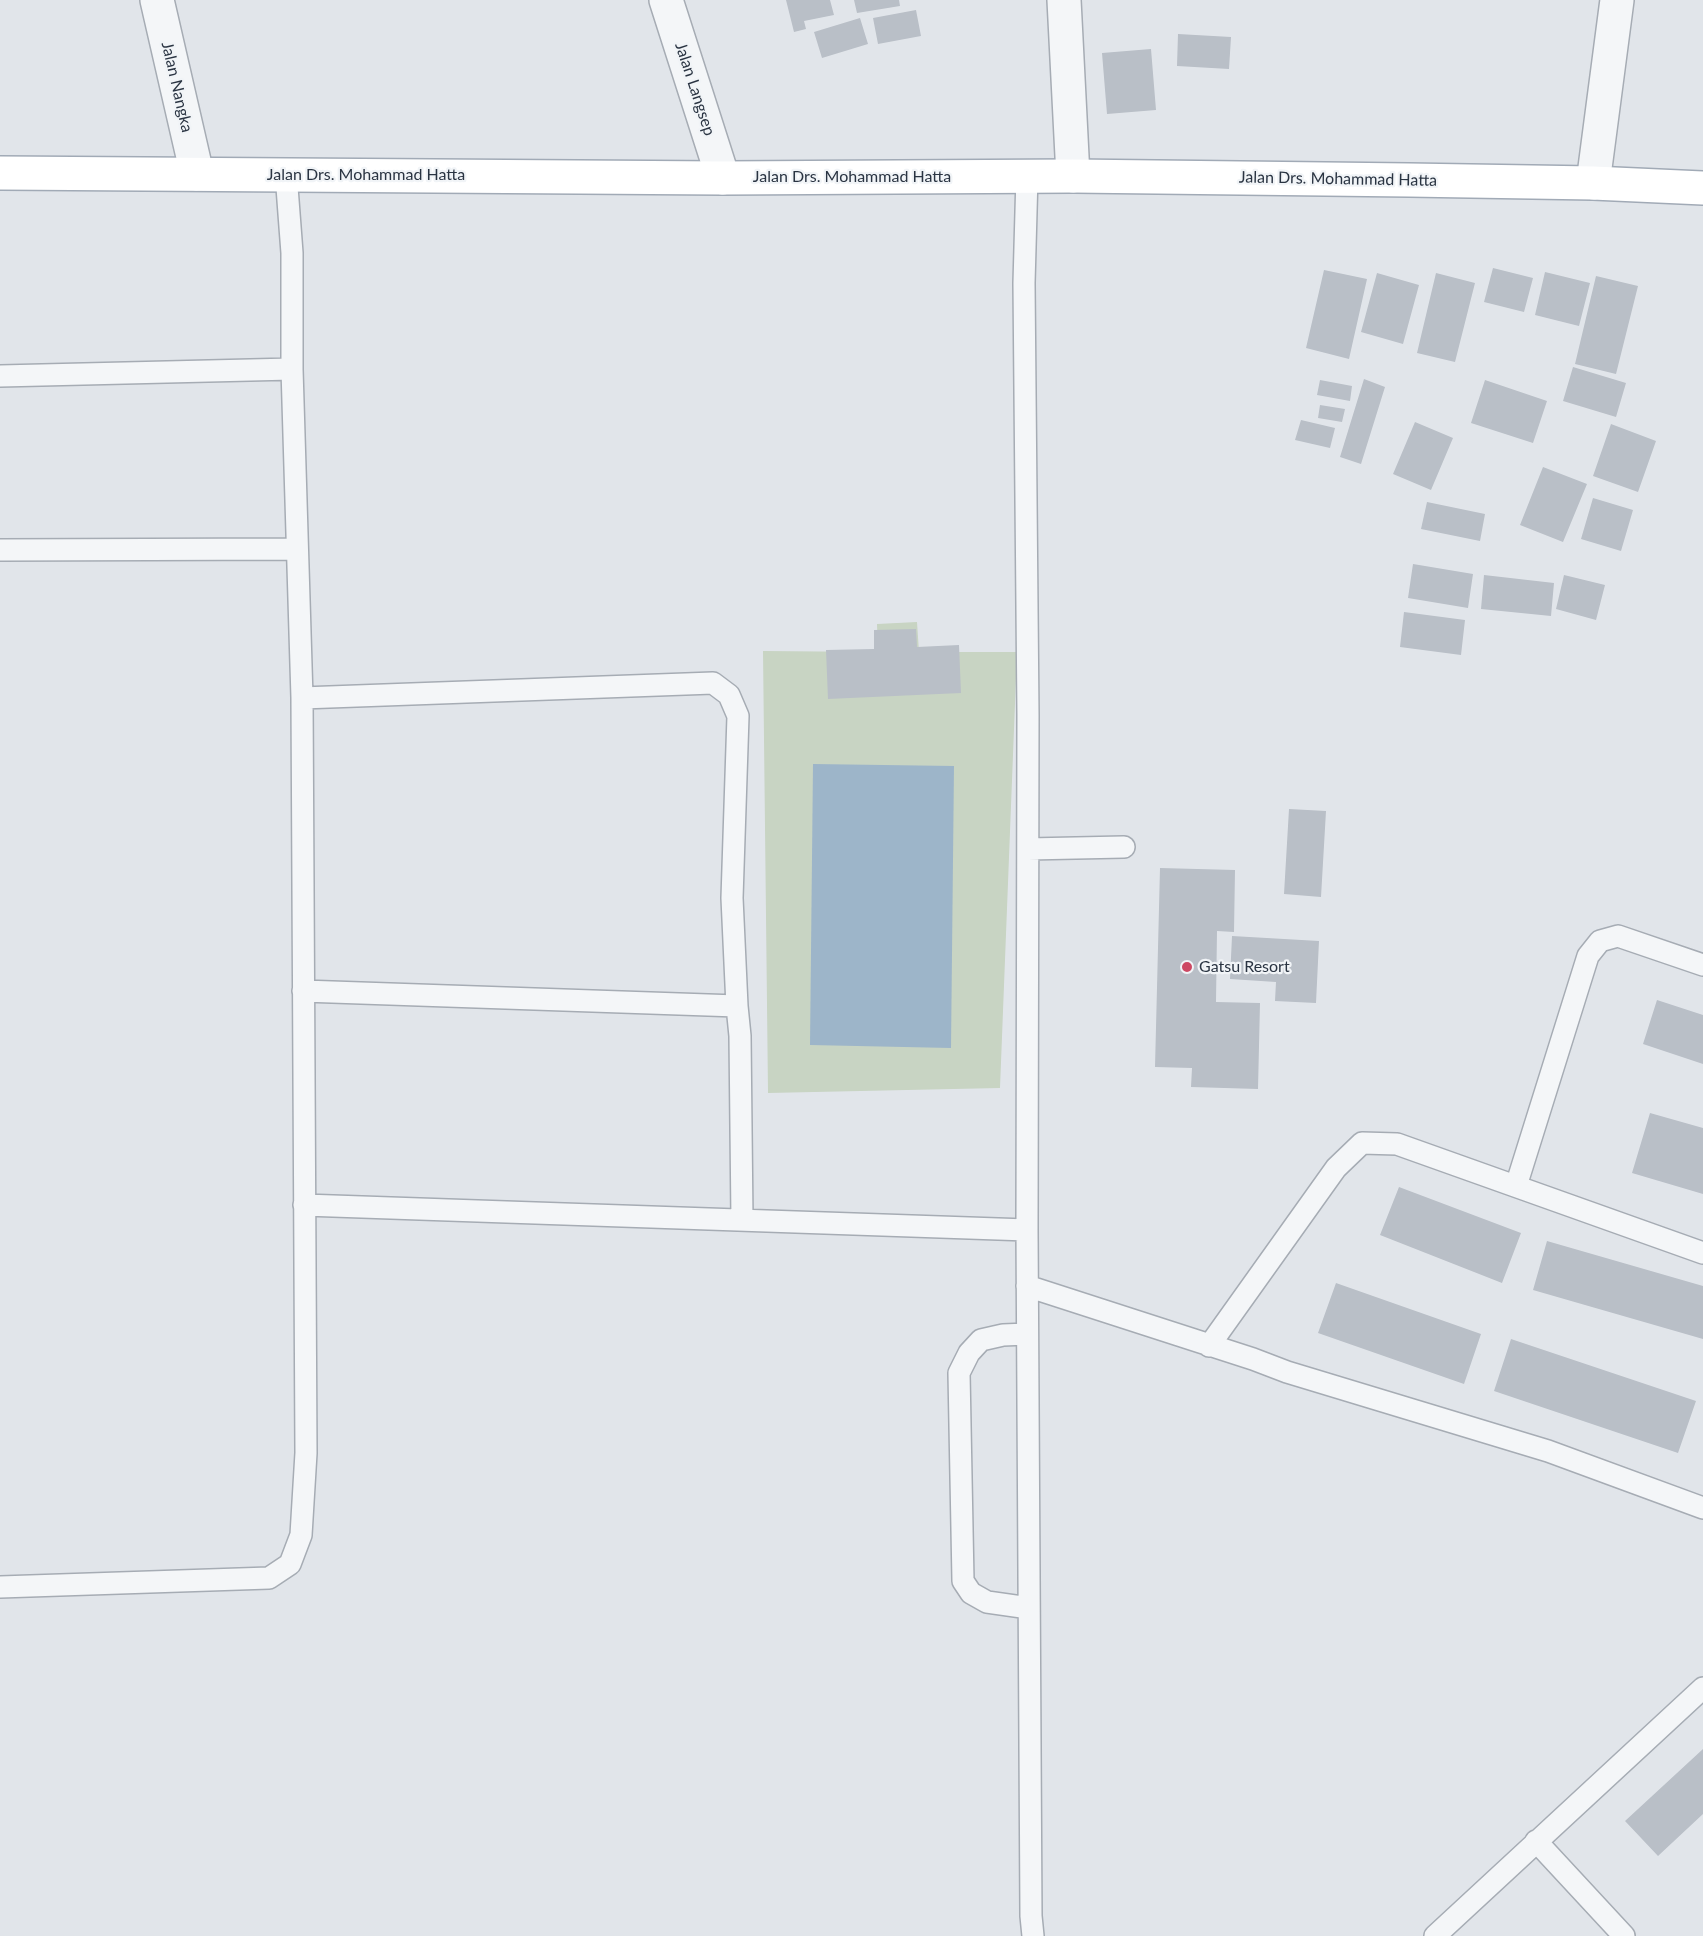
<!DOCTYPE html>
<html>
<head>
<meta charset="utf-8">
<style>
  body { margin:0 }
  canvas { display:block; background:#e1e5ea }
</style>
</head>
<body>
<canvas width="1703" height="1936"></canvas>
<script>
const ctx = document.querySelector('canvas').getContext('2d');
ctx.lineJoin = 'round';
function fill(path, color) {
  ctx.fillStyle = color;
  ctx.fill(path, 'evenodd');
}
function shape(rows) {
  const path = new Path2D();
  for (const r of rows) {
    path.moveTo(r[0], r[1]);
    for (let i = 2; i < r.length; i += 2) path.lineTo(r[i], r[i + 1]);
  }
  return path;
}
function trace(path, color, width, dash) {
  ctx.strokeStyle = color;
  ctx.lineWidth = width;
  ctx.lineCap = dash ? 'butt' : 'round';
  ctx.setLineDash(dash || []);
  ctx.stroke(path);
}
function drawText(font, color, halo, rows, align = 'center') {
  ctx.font = font + ' Lato,sans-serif';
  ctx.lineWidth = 4.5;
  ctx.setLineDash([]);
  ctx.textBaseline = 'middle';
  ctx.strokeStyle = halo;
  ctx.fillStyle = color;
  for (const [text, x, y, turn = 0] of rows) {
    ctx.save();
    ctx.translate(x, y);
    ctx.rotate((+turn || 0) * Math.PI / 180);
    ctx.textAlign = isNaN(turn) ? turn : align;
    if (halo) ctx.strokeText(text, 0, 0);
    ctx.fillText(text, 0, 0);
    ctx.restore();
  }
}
const green = shape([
  [917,622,919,652,1017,652,1000,1088,768,1093,763,651,878,652,877,624]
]);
const water = shape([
  [813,764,954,766,951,1048,810,1045]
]);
const building = shape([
  [786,0,830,0,834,15,804,21,806,29,794,32],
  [854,0,899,0,900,6,857,13],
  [916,10,921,36,878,44,873,18],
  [860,18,868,44,822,58,814,32],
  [1178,34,1231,37,1229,69,1177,66],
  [1151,49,1156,110,1107,114,1102,53],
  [1493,268,1533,278,1524,312,1484,302],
  [1324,270,1367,279,1349,359,1306,348],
  [1545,272,1590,283,1579,326,1535,315],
  [1377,273,1419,285,1403,344,1361,332],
  [1436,273,1475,283,1455,362,1417,353],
  [1596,276,1638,286,1616,374,1575,364],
  [1573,367,1626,383,1616,417,1563,401],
  [1364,379,1385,387,1361,464,1340,457],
  [1320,380,1352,386,1350,401,1317,395],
  [1485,380,1547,401,1533,443,1471,423],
  [1320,405,1345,409,1342,422,1318,418],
  [1301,420,1335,428,1330,448,1295,440],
  [1415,422,1453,438,1431,490,1393,474],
  [1611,424,1656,441,1638,492,1593,476],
  [1543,467,1587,484,1563,542,1520,525],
  [1593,498,1633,510,1621,551,1581,539],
  [1427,502,1485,514,1480,541,1421,529],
  [1413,564,1473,574,1468,608,1408,598],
  [1484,575,1554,583,1551,616,1481,609],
  [1564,575,1605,585,1596,620,1556,609],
  [1404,612,1465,620,1461,655,1400,647],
  [916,629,917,647,959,645,961,693,828,699,826,650,874,649,874,630],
  [1289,809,1326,811,1321,897,1284,894],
  [1160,868,1235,870,1234,932,1217,931,1216,1002,1260,1003,1258,1089,1191,1087,1192,1068,1155,1067],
  [1232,936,1319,941,1316,1003,1275,1001,1276,982,1230,979],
  [1657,1000,1703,1015,1703,1064,1643,1044],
  [1650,1113,1703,1128,1703,1194,1632,1173],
  [1399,1187,1521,1233,1502,1283,1380,1235],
  [1547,1241,1703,1286,1703,1339,1533,1290],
  [1336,1283,1481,1334,1464,1384,1318,1333],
  [1511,1339,1696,1401,1678,1453,1494,1391],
  [1703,1749,1703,1814,1658,1856,1625,1821]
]);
const service = shape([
  [1027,176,1024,283,1028,715,1027,1230,1031,1916,1033,1936],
  [0,376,292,369],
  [0,550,297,549],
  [302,698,713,683,729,695,738,716,732,898,737,1006],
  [1028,849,1124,847],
  [303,991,737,1006,740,1036,742,1220],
  [1516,1186,1588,956,1600,941,1618,936,1703,965],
  [304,1205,1027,1230],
  [1027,1286,1253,1359,1287,1372,1548,1451,1703,1508],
  [1027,1334,1003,1335,981,1340,969,1353,959,1373,963,1581,971,1593,987,1602,1029,1608],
  [1209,1346,1336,1168,1362,1143,1397,1144,1703,1253],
  [0,1587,269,1578,290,1564,301,1535,306,1453,302,698,292,369,292,253,286,174],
  [1536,1841,1624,1936],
  [1435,1936,1703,1688]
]);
const minor = shape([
  [157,0,197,174],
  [666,0,723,178],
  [1064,0,1073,176],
  [1593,183,1617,0]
]);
const primary = shape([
  [0,173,723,178,1073,176,1409,180,1593,183,1703,188]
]);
const markers = [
  [1187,967,6,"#cd4863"]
];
const streetNames = [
  ["Jalan Nangka",177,87,77],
  ["Jalan Langsep",695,89,72],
  ["Jalan Drs. Mohammad Hatta",366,175],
  ["Jalan Drs. Mohammad Hatta",852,177],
  ["Jalan Drs. Mohammad Hatta",1338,179,1]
];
const poiNames = [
  ["Gatsu Resort",1199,967]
];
fill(green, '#c8d4c3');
fill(water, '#9db5c9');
fill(building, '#b9bfc7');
trace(service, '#a6acb4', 24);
trace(minor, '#a6acb4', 36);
trace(primary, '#a1aab6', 36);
trace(service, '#f4f6f8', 21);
trace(minor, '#f4f6f8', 33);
trace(primary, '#fff', 33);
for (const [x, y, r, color] of markers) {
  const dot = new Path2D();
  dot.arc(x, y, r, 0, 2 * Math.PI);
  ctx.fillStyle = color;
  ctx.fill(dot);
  trace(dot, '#f1f4f7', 2);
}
drawText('16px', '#2a3442', '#f1f4f7', streetNames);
drawText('16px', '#2a3442', '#f1f4f7', poiNames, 'left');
</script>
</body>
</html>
